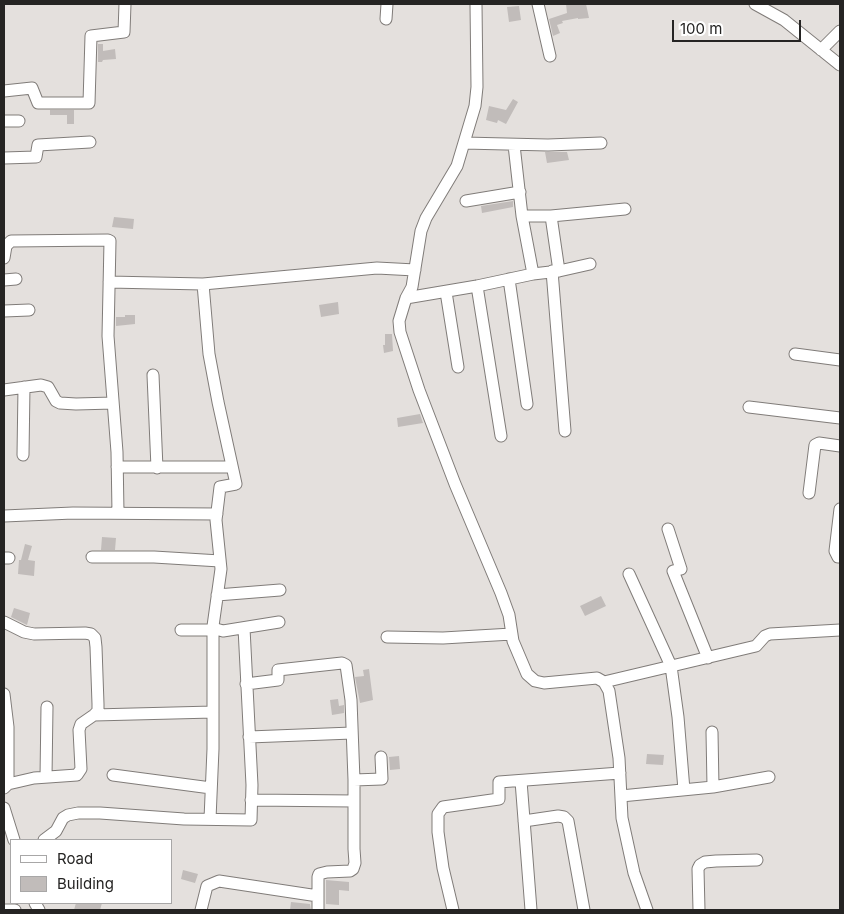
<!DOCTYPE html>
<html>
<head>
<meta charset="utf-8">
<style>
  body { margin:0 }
  #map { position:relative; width:844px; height:914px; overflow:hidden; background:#e4e0dd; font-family:Inter,sans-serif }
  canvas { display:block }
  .frame { position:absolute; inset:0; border:5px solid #252423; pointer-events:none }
  .legend { position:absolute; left:10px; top:839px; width:162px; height:65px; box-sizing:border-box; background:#fff; border:1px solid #a8a7a7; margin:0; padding:6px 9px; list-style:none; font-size:15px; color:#252423 }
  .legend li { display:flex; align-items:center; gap:10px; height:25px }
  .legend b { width:25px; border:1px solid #a8a7a7 }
  .scale { position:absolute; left:672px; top:20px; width:129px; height:22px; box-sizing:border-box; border:2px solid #252423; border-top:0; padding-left:6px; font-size:15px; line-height:18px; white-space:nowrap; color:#252423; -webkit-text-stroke:4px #fff; paint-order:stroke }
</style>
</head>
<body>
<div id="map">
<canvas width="844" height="914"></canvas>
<div class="frame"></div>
<ul class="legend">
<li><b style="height:6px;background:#fff"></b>Road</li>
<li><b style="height:14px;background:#c1bcba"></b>Building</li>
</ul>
<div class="scale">100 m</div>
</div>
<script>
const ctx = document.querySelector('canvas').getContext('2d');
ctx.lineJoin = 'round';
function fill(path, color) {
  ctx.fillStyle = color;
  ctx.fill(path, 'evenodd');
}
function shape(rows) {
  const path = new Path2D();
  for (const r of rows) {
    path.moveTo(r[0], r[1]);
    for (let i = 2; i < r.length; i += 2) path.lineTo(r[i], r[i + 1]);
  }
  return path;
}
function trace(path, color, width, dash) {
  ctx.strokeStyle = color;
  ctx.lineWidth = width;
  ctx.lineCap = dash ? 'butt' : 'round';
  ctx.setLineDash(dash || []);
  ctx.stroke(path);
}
const building = shape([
  [566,4,586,4,589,18,578,19,578,18,562,21,563,23,557,25,560,33,553,36,549,19,567,13],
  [519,6,521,20,509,22,507,7],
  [98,44,103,44,103,51,115,49,116,59,103,60,102,62,98,62],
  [513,99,518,102,506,124,498,120,497,123,486,120,489,106,506,110],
  [50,110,74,110,74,124,67,124,67,115,50,115],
  [545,152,567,152,569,160,547,163],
  [513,201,513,207,482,213,481,206],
  [114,217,134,219,133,229,112,227],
  [338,302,339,314,321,317,319,305],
  [125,315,135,315,135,324,116,326,116,317,125,317],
  [385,334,392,334,393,351,384,353,383,345,385,345],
  [420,414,423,423,398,427,397,418],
  [102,537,116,538,115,550,101,550],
  [25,544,32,546,28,560,35,561,34,576,18,574,19,560,21,560],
  [601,596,606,606,585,616,580,606],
  [14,608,30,613,27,625,11,617],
  [369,669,373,700,360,703,355,677,364,676,363,670],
  [338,699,339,706,344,705,344,713,332,715,330,700],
  [647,754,664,755,663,765,646,764],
  [399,756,400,769,390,770,389,757],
  [183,870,198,874,195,883,181,879],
  [326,880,349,882,349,891,339,890,339,905,326,904],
  [291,902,310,904,311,910,290,910],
  [76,903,102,903,100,910,74,910]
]);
const minor = shape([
  [476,4,477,87,475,106,457,166,426,218,421,231,412,287,406,298,399,321,400,332,419,390,455,484,501,593,509,615,513,641,527,674,535,681,544,683,597,678,604,682,609,691,619,758,622,818,634,873,647,910],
  [538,4,550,56],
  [755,4,784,20,840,65],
  [386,19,387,4],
  [821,50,840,31],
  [4,91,32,88,38,103,89,103,91,36,124,32,125,4],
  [4,121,19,121],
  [464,143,548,145,601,143],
  [514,145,522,216,533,274],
  [4,158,36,157,38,145,90,142],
  [466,201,520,192],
  [522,216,551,216,625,209],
  [551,216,559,271],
  [4,258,6,246,11,241,108,240,110,241,108,336,117,452,118,513],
  [552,271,565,431],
  [509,279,527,404],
  [4,280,16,279],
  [109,282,203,284,377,268,415,270],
  [203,284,209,354,218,402,236,484,220,487,216,520,221,569,213,626,216,629,223,631,279,622],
  [477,286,501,436],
  [446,292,458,367],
  [406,298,477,286,533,274,559,271,590,264],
  [4,311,29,310],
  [795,354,840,360],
  [153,375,157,468],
  [4,390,41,385,48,387,56,401,60,403,76,404,113,403],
  [749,407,840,418],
  [23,455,24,387],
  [117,467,232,467],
  [809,493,815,445,819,443,840,446],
  [840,509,835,551,838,557,840,557],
  [4,516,73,513,217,514],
  [668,529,681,569,673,571,708,658],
  [92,557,154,557,220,561],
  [4,558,9,558],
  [629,574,671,666,678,717,684,790],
  [217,595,280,590],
  [4,622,24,632,34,634,85,633,91,634,95,638,96,647,98,704,98,711,94,715,81,724,79,730,81,769,77,775,34,778,8,784,4,788],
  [181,630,213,630],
  [387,637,443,638,512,634],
  [604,682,756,646,765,636,770,634,840,630],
  [246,684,278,680,278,670,342,663,346,665,351,700,354,780,354,849,355,863,353,869,350,871,327,872,319,874,318,877,318,910],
  [4,694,8,727,8,784],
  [94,715,213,712],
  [712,732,713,787],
  [249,737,352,733],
  [113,775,211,788],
  [46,777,47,707],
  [354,780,382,779,381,757],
  [521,781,531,910],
  [621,796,713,787,769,777],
  [251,800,354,801],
  [4,808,14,840],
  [210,819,213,749,213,626],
  [524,821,558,816,564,817,568,821,584,910],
  [44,840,56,831,63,818,68,815,78,813,100,813,184,819,251,820,252,785,244,628],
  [35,903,39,910],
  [4,910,15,910],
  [201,910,207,886,219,881,318,896],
  [453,910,443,868,438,832,438,814,443,807,499,799,499,782,620,773],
  [699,910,698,869,700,865,705,862,716,861,757,860]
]);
fill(building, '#c1bcba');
trace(minor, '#807c79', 13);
trace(minor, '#fff', 11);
</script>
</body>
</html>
